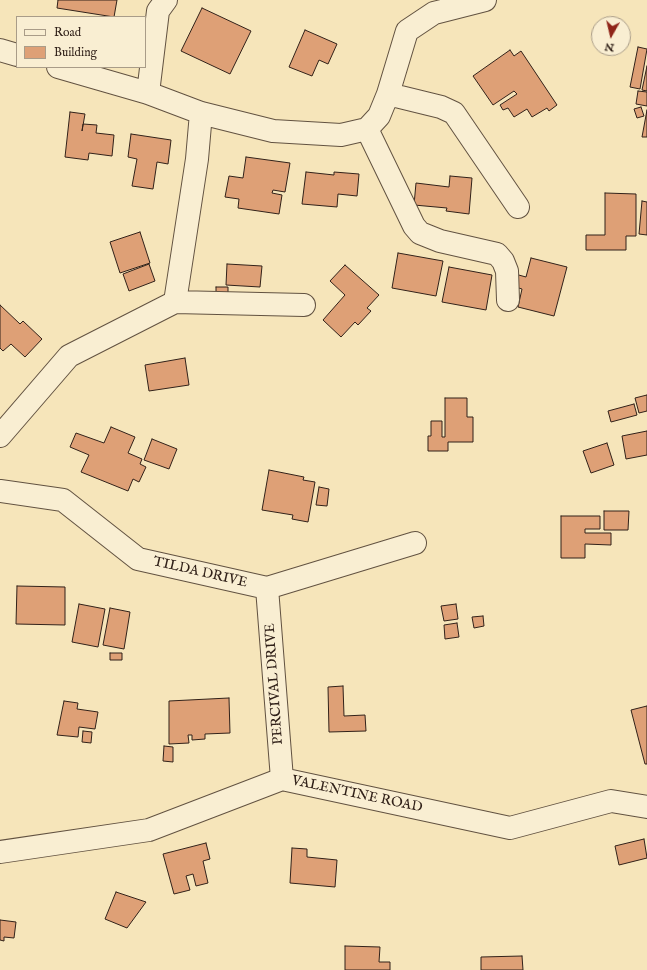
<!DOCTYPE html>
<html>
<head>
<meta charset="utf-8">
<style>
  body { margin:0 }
  #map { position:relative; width:647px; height:970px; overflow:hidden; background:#f6e5ba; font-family:"IM FELL English",serif }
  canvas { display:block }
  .legend { position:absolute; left:16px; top:16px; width:130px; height:52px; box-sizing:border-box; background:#f9eed2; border:1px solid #a99c88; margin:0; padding:5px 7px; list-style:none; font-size:12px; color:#312119 }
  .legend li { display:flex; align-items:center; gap:8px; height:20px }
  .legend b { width:20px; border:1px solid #a99c88 }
  .north { position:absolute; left:591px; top:16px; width:40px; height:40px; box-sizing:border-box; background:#f9eed2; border:1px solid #a99c88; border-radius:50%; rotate:188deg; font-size:11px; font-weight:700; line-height:16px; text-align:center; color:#312119 }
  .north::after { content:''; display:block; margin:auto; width:14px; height:18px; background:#8f2418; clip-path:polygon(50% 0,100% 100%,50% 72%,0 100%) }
</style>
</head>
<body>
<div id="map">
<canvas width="647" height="970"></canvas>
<ul class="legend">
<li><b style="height:5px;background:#f9eed2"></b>Road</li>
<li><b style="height:11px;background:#dea076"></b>Building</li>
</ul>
<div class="north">N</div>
</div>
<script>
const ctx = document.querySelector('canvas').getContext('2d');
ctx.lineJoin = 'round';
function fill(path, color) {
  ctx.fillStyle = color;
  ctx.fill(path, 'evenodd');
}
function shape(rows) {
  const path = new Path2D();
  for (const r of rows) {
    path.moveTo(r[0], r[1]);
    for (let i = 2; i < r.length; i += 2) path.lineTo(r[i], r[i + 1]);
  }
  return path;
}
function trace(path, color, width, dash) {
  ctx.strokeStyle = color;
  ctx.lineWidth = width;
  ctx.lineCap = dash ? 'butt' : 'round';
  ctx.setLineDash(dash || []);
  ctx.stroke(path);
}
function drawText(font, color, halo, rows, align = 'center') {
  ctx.font = font + ' "IM FELL English",serif';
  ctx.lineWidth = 4;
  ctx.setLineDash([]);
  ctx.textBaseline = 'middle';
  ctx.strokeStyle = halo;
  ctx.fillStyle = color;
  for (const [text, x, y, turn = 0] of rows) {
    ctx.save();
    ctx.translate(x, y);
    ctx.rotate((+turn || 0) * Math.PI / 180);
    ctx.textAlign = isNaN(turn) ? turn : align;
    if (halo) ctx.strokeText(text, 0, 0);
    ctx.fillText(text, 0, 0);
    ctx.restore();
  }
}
const building = shape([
  [58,0,117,0,114,17,57,8,58,0],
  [202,8,251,31,230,74,181,51,202,8],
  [305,30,337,44,328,64,319,60,312,76,289,67,305,30],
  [638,47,647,49,640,89,630,87,638,47],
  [510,50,514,56,521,51,557,105,549,111,547,108,532,117,527,109,514,117,508,108,503,110,500,105,517,94,514,91,493,105,473,76,510,50],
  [647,66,647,91,642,90,647,66],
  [638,91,647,92,647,106,636,104,638,91],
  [641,107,644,116,637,118,634,109,641,107],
  [647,110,647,137,642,137,647,110],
  [70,112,85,114,82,131,83,124,97,125,96,133,114,135,112,156,89,153,88,160,65,157,70,112],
  [131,134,171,140,168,164,157,162,153,189,132,186,137,159,128,157,131,134],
  [246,157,290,163,285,192,273,190,272,193,282,195,279,214,238,208,239,199,225,197,229,176,243,178,246,157],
  [306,172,334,175,334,172,359,174,357,196,338,194,337,207,302,204,306,172],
  [450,176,472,178,469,214,446,211,447,208,414,205,416,183,449,187,450,176],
  [605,193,636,194,636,236,626,236,626,250,586,250,586,235,605,235,605,193],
  [642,201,647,202,647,235,639,234,642,201],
  [140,232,150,263,120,273,110,242,140,232],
  [398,253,443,261,436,296,392,288,398,253],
  [531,258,567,267,554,316,518,307,522,289,512,286,515,274,526,277,531,258],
  [149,264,155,281,129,291,123,274,149,264],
  [227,264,262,266,260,287,226,285,227,264],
  [345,265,379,295,367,308,371,311,358,325,355,322,341,337,323,320,345,295,330,281,345,265],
  [449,267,492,275,486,310,442,302,449,267],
  [216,287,228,287,228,297,216,297,216,287],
  [0,305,20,324,23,321,42,339,25,357,11,344,3,351,0,348,0,305],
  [185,358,189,385,149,391,145,365,185,358],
  [647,395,647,411,639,413,635,398,647,395],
  [445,398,467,398,467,417,473,417,473,442,448,442,448,451,428,451,428,436,431,436,431,421,442,421,442,437,445,437,445,398],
  [634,404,637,415,611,422,608,411,634,404],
  [111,427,135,437,128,453,142,459,140,464,146,467,139,482,133,479,128,491,81,472,89,455,70,447,76,433,104,443,111,427],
  [647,431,647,455,626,459,622,436,647,431],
  [152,439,177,449,169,469,144,460,152,439],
  [607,443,614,465,591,473,583,451,607,443],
  [269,470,304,477,303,480,315,482,308,522,292,519,293,515,262,510,269,470],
  [319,487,329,489,327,506,316,505,319,487],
  [604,511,629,511,628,530,604,530,604,511],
  [561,516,600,516,600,529,585,529,585,533,611,533,611,545,585,544,585,558,561,558,561,516],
  [17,586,65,587,65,625,16,624,17,586],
  [79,604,105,609,98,647,72,642,79,604],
  [456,604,458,619,444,621,441,606,456,604],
  [110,608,130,612,124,649,103,645,110,608],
  [483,616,484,626,474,628,472,617,483,616],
  [457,623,459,637,445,639,444,625,457,623],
  [110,653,122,653,122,660,110,660,110,653],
  [343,686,344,716,365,715,366,731,329,732,328,687,343,686],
  [229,698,230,733,205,734,205,739,192,740,192,735,188,735,189,743,169,744,169,701,229,698],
  [64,701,78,703,77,709,98,712,95,729,79,727,78,737,57,735,64,701],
  [647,706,647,764,645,764,631,710,647,706],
  [83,731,92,732,91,743,82,742,83,731],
  [164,746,173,747,173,762,163,761,164,746],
  [644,839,647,858,619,865,615,846,644,839],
  [206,843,210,859,203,861,208,883,196,886,193,874,186,876,190,890,174,894,163,854,206,843],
  [292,848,307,849,307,857,337,860,335,887,290,883,292,848],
  [116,892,146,902,127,928,105,919,116,892],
  [0,920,16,922,14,938,4,937,4,941,0,940,0,920],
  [345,946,380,947,379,962,390,962,390,970,345,970,345,946],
  [522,956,523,970,481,970,481,957,522,956]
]);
const minor = shape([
  [0,50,17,55],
  [58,67,148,93,201,113,273,131,341,135,367,129,379,116,388,94,407,31,434,13,485,0],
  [148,93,158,11,166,0],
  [388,94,441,107,454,113,518,207],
  [367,129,414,226,420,233,440,241,497,254,503,261,507,271,508,300],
  [175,302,304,305],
  [0,436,69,356,175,302,197,159,201,113],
  [0,491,63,500,138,559,267,588,415,543],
  [267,588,282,779],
  [0,852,149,830,282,779,510,828,611,801,647,807]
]);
const streetNames = [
  ["TILDA DRIVE",200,573,13],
  ["PERCIVAL DRIVE",275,684,-94],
  ["VALENTINE ROAD",357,795,12]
];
fill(building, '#dea076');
trace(building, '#312119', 1);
trace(minor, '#625241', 24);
trace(minor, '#f9eed2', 22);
drawText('14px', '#312119', '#f9eed2', streetNames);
</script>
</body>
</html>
